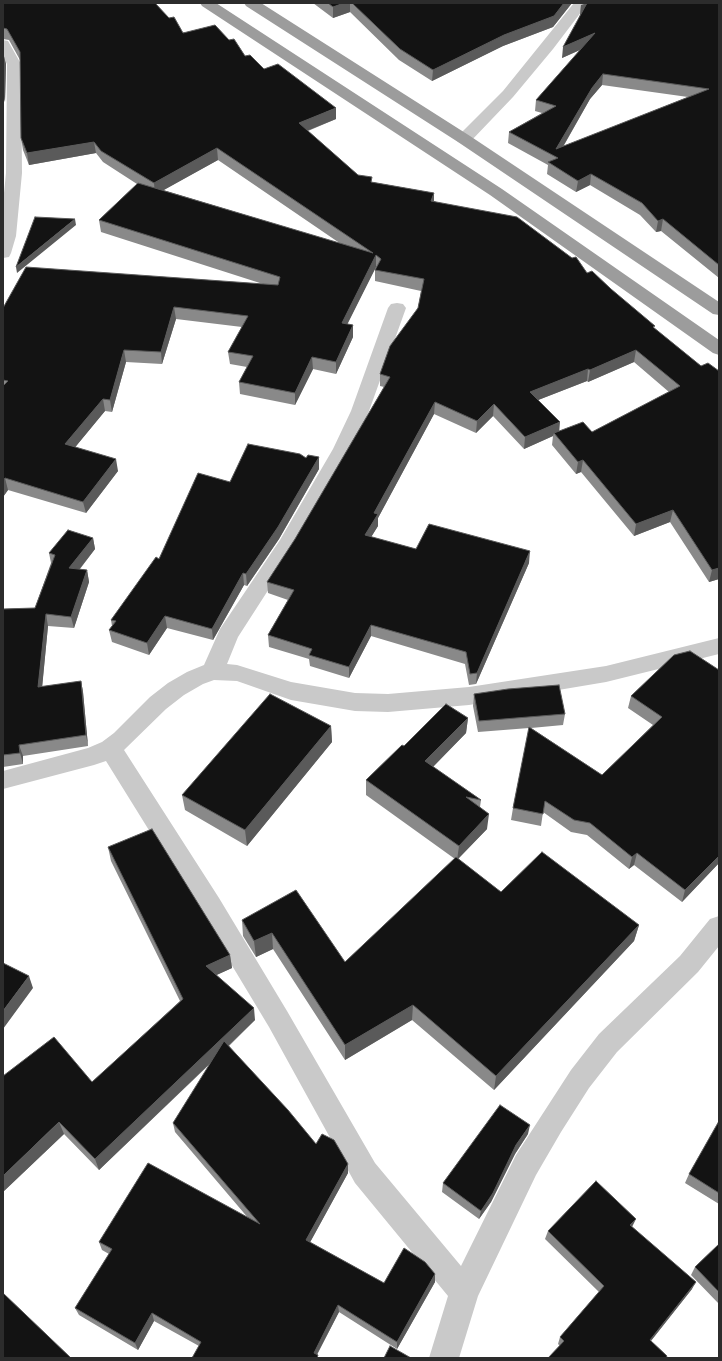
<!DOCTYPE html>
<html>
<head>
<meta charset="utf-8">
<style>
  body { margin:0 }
  #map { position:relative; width:722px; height:1361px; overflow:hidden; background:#fff; font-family:"Nunito Sans",sans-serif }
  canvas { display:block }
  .frame { position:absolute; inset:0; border:4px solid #2c2c2c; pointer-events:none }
</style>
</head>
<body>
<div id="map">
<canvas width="722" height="1361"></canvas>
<div class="frame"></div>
</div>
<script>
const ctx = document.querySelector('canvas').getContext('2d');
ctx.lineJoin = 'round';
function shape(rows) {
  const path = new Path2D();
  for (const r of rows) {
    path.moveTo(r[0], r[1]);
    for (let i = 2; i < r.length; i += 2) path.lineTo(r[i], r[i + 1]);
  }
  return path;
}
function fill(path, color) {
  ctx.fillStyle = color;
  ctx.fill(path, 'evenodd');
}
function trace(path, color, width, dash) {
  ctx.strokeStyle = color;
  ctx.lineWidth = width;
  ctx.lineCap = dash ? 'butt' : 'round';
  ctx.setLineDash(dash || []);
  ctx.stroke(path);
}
const minor = shape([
  [3,40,8,41,21,64,22,173,16,236,11,253,9,257,3,258,3,203,6,173,7,64,3,57,3,40],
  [397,303,403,304,406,308,369,411,353,449,294,550,238,637,227,664,237,665,291,682,355,693,388,694,469,687,606,666,719,638,719,654,606,682,469,705,388,712,355,711,291,700,237,681,214,680,203,684,184,695,166,709,124,750,219,898,287,1011,375,1163,461,1266,516,1155,571,1070,599,1034,680,956,710,919,719,916,719,946,698,972,617,1052,589,1088,561,1132,536,1175,478,1296,459,1358,429,1358,448,1296,355,1183,269,1027,201,914,106,761,94,765,3,789,3,771,88,748,102,742,114,733,150,697,168,683,187,672,204,665,220,629,280,540,333,449,351,411,388,308,391,304,397,303]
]);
const tertiary = shape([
  [574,3,588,3,553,49,513,97,470,142,464,144,458,142,456,139,458,136,503,91,574,3]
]);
const trunk = shape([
  [200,3,216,3,502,189,719,340,719,355,713,353,490,195,202,6,200,3],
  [244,3,261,3,470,136,719,302,719,315,713,314,458,142,246,6,244,3]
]);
const wall = shape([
  [3,3,229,40,245,56,264,69,336,119,308,131,358,175,372,182,434,193,434,201,587,273,611,289,655,329,701,366,719,579,709,582,670,522,634,536,581,472,576,474,552,445,553,436,524,449,493,416,476,433,434,414,378,518,378,526,371,537,416,549,529,563,476,684,469,685,465,664,371,636,349,678,310,666,309,659,269,647,268,635,288,600,268,593,267,582,295,539,384,387,380,386,380,374,418,308,421,291,375,281,375,270,376,268,376,267,347,324,353,325,353,337,336,374,313,369,295,405,240,394,239,382,247,367,230,364,228,352,242,327,176,319,162,364,126,362,112,412,105,411,75,447,118,471,86,513,8,490,3,497,3,308,263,284,101,232,99,220,137,184,103,162,96,153,29,165,23,150,21,138,20,60,9,40,3,39],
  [218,160,341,244,163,190],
  [634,362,669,392,592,432,559,431,538,400,587,381,588,382],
  [313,3,572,3,553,27,503,46,432,81,399,60,350,12,333,18],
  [719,3,719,278,661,231,656,232,640,215,590,185,576,192,547,174,548,165,508,143,509,132,542,113,535,111,536,100,580,50,562,58,580,15,581,5],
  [602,85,688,97,563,147,590,99],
  [3,52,6,64,5,102,3,96],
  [319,457,319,469,279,539,247,586,244,585,213,640,167,628,149,655,112,642,109,630,112,626,111,620,159,559,230,482,306,458],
  [93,538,95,549,80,569,87,570,89,582,74,628,48,626,42,687,81,681,83,692,88,746,23,756,23,764,3,767,3,609,35,608,51,563,49,553],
  [719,670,719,863,682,902,634,865,629,869,587,835,571,832,543,812,541,826,511,820,513,808,529,728,478,732,473,706,474,694,565,714,563,725,531,728,602,775,653,725,628,708,631,696],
  [468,718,466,733,433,767,481,800,480,807,487,829,458,859,501,892,639,925,634,941,494,1090,412,1020,345,1060,273,949,256,957,243,936,242,920,345,962,455,859,366,795,366,780,404,746],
  [331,726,332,742,247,846,185,810,182,795],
  [108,847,230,955,232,968,216,975,255,1020,229,1046,316,1144,348,1173,310,1242,384,1283,435,1282,397,1349,339,1312,317,1355,318,1355,318,1358,192,1358,199,1346,154,1321,138,1350,79,1315,75,1308,109,1254,102,1250,99,1242,249,1219,175,1132,173,1123,211,1063,99,1170,64,1134,3,1192,92,1082,180,1001,111,861],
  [719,1121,719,1204,685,1183,689,1174],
  [528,1134,515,1154,491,1202,479,1219,442,1192,443,1183],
  [632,1227,692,1289,651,1341,667,1356,666,1358,548,1358,560,1346,558,1344,560,1337,599,1292,545,1239,548,1231],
  [719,1244,719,1304,691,1275,695,1267]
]);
const shadedWall = shape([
  [344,3,350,3,350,12,333,18,333,7],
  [564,3,572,3,553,27,503,46,432,81,433,70],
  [587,3,580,16,581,5],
  [595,33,593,44,562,58,563,47],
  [3,53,6,64,5,102,3,91],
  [603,74,602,85,590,99,557,157,556,149,592,88],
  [336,108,336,119,299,134,299,123],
  [94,142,96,153,29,165,27,153],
  [217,148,218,160,155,195,154,183],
  [591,174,590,185,576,192,578,181],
  [434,193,434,205,431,201],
  [75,219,76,225,17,273,16,267],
  [663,219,661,231,656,232,658,221],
  [376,255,376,267,342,335,342,323],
  [174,307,176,319,162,364,161,352],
  [353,325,353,337,336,374,336,362],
  [124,350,126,362,112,412,110,400],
  [636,350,634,362,588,382,590,370],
  [312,357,313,369,295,405,295,393],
  [588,369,587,381,528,404,530,392],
  [103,399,105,411,68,456,65,444],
  [435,402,434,414,378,518,378,526,365,547,365,535,374,513],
  [494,404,493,416,476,433,477,421],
  [560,422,559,434,554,433,553,436,524,449,525,437],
  [319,457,319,469,279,539,247,586,246,574],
  [116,459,118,471,86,513,83,502],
  [583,460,581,472,576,474,578,462],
  [5,478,8,490,3,497,3,481],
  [673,510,670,522,634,536,636,524],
  [93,538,95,549,71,580,69,568],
  [530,551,529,563,476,684,477,673],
  [719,568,719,579,709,582,712,570],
  [87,570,89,582,74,628,71,617],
  [243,573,244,585,213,640,212,629],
  [46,614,48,626,41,699,38,687],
  [165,616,167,628,149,655,147,643],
  [371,625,371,636,349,678,349,667],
  [81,681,83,692,88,746,86,735],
  [468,718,466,733,424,776,425,761],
  [331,726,332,742,247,846,245,830],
  [19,745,23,756,23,764,20,753],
  [489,814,487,829,457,860,459,846],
  [637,853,634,865,629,869,632,857],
  [719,856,719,863,682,902,685,890],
  [639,925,634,941,494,1090,496,1076],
  [272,933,273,949,256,957,254,941],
  [230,955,232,968,208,979,206,966],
  [29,976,33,988,3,1029,3,1011],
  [413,1005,412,1020,345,1060,345,1045],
  [254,1008,255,1020,99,1170,95,1159],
  [59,1122,64,1134,3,1192,3,1176],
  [530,1125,528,1134,515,1154,491,1202,479,1219,481,1211,516,1145],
  [348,1164,348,1173,307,1248,306,1240],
  [636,1219,632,1227,630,1225],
  [435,1274,435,1282,397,1349,397,1342],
  [696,1282,692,1289,646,1347,650,1340],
  [338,1305,339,1312,315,1358,314,1353],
  [152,1313,154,1321,138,1350,135,1343]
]);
const building = shape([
  [3,3,155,3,169,18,174,17,183,33,215,25,229,40,234,39,245,56,250,55,264,69,278,64,336,108,299,123,358,175,372,177,371,182,434,193,431,201,517,217,572,258,576,257,587,273,592,271,611,289,655,326,653,327,701,366,708,363,719,371,719,568,712,570,673,510,636,524,583,460,578,462,554,433,583,422,592,432,680,386,636,350,590,370,588,369,530,392,560,422,525,437,494,404,477,421,435,402,374,513,378,514,365,535,416,549,429,524,530,551,477,673,470,674,466,652,371,625,349,667,309,655,312,649,268,635,294,590,267,582,295,539,390,377,380,374,390,346,418,308,424,279,375,270,381,259,376,255,342,323,353,325,336,362,312,357,295,393,239,382,253,356,228,352,248,316,174,307,161,352,124,350,110,400,103,399,65,444,116,459,83,502,5,478,3,481,3,386,8,381,3,380,3,308,26,267,278,285,280,277,99,220,138,183,373,253,217,148,154,183,101,151,94,142,27,153,21,138,20,52,7,29,3,28,3,3],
  [328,3,344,3,333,7,328,3],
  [352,3,564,3,554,16,504,35,433,70,400,49,352,3],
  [587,3,719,3,719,265,663,219,658,221,642,203,591,174,578,181,548,162,558,158,509,132,556,106,536,100,595,33,563,47,587,3],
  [603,74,709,89,556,149,592,88,603,74],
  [35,217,75,219,16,267,35,217],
  [248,444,300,454,306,458,308,455,319,457,278,527,246,574,243,573,212,629,165,616,147,643,109,630,116,621,111,620,156,557,159,559,198,473,230,482,248,444],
  [68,530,93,538,69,568,87,570,71,617,46,614,38,687,81,681,86,735,19,745,20,753,3,755,3,609,35,608,55,555,49,553,68,530],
  [690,651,719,670,719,856,685,890,637,853,632,857,590,823,574,820,545,801,543,814,513,808,529,727,602,775,662,717,631,696,674,655,690,651],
  [559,685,565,714,479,721,474,694,508,689,559,685],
  [270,694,331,726,245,830,182,795,270,694],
  [446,704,468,718,425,761,481,800,466,797,489,814,459,846,366,780,402,745,404,746,446,704],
  [152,829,230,955,206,966,254,1008,95,1159,59,1122,3,1176,3,1076,54,1037,92,1082,183,999,108,847,152,829],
  [542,852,639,925,496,1076,413,1005,345,1045,272,933,254,941,242,920,296,890,345,962,456,857,501,892,542,852],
  [3,963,29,976,3,1011,3,963],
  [224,1041,288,1110,316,1144,322,1134,334,1140,348,1164,306,1240,384,1283,404,1248,425,1262,435,1274,397,1342,338,1305,314,1353,318,1355,317,1358,192,1358,201,1342,152,1313,135,1343,75,1308,112,1249,99,1242,148,1163,260,1224,173,1123,224,1041],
  [500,1105,530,1125,516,1145,493,1193,481,1211,443,1183,500,1105],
  [719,1121,719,1193,689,1174,719,1121],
  [596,1181,636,1219,630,1225,696,1282,650,1340,667,1356,666,1358,548,1358,564,1341,560,1337,604,1286,548,1231,596,1181],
  [719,1244,719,1292,695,1267,719,1244],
  [3,1293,71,1358,3,1358,3,1293],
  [390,1346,411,1358,384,1358,390,1346]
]);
fill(minor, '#c9c9c9');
fill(tertiary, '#c9c9c9');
fill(trunk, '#9c9c9c');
fill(wall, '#898989');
fill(shadedWall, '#5a5a5a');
fill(building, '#131313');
trace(building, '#5a5a5a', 1);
</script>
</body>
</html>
